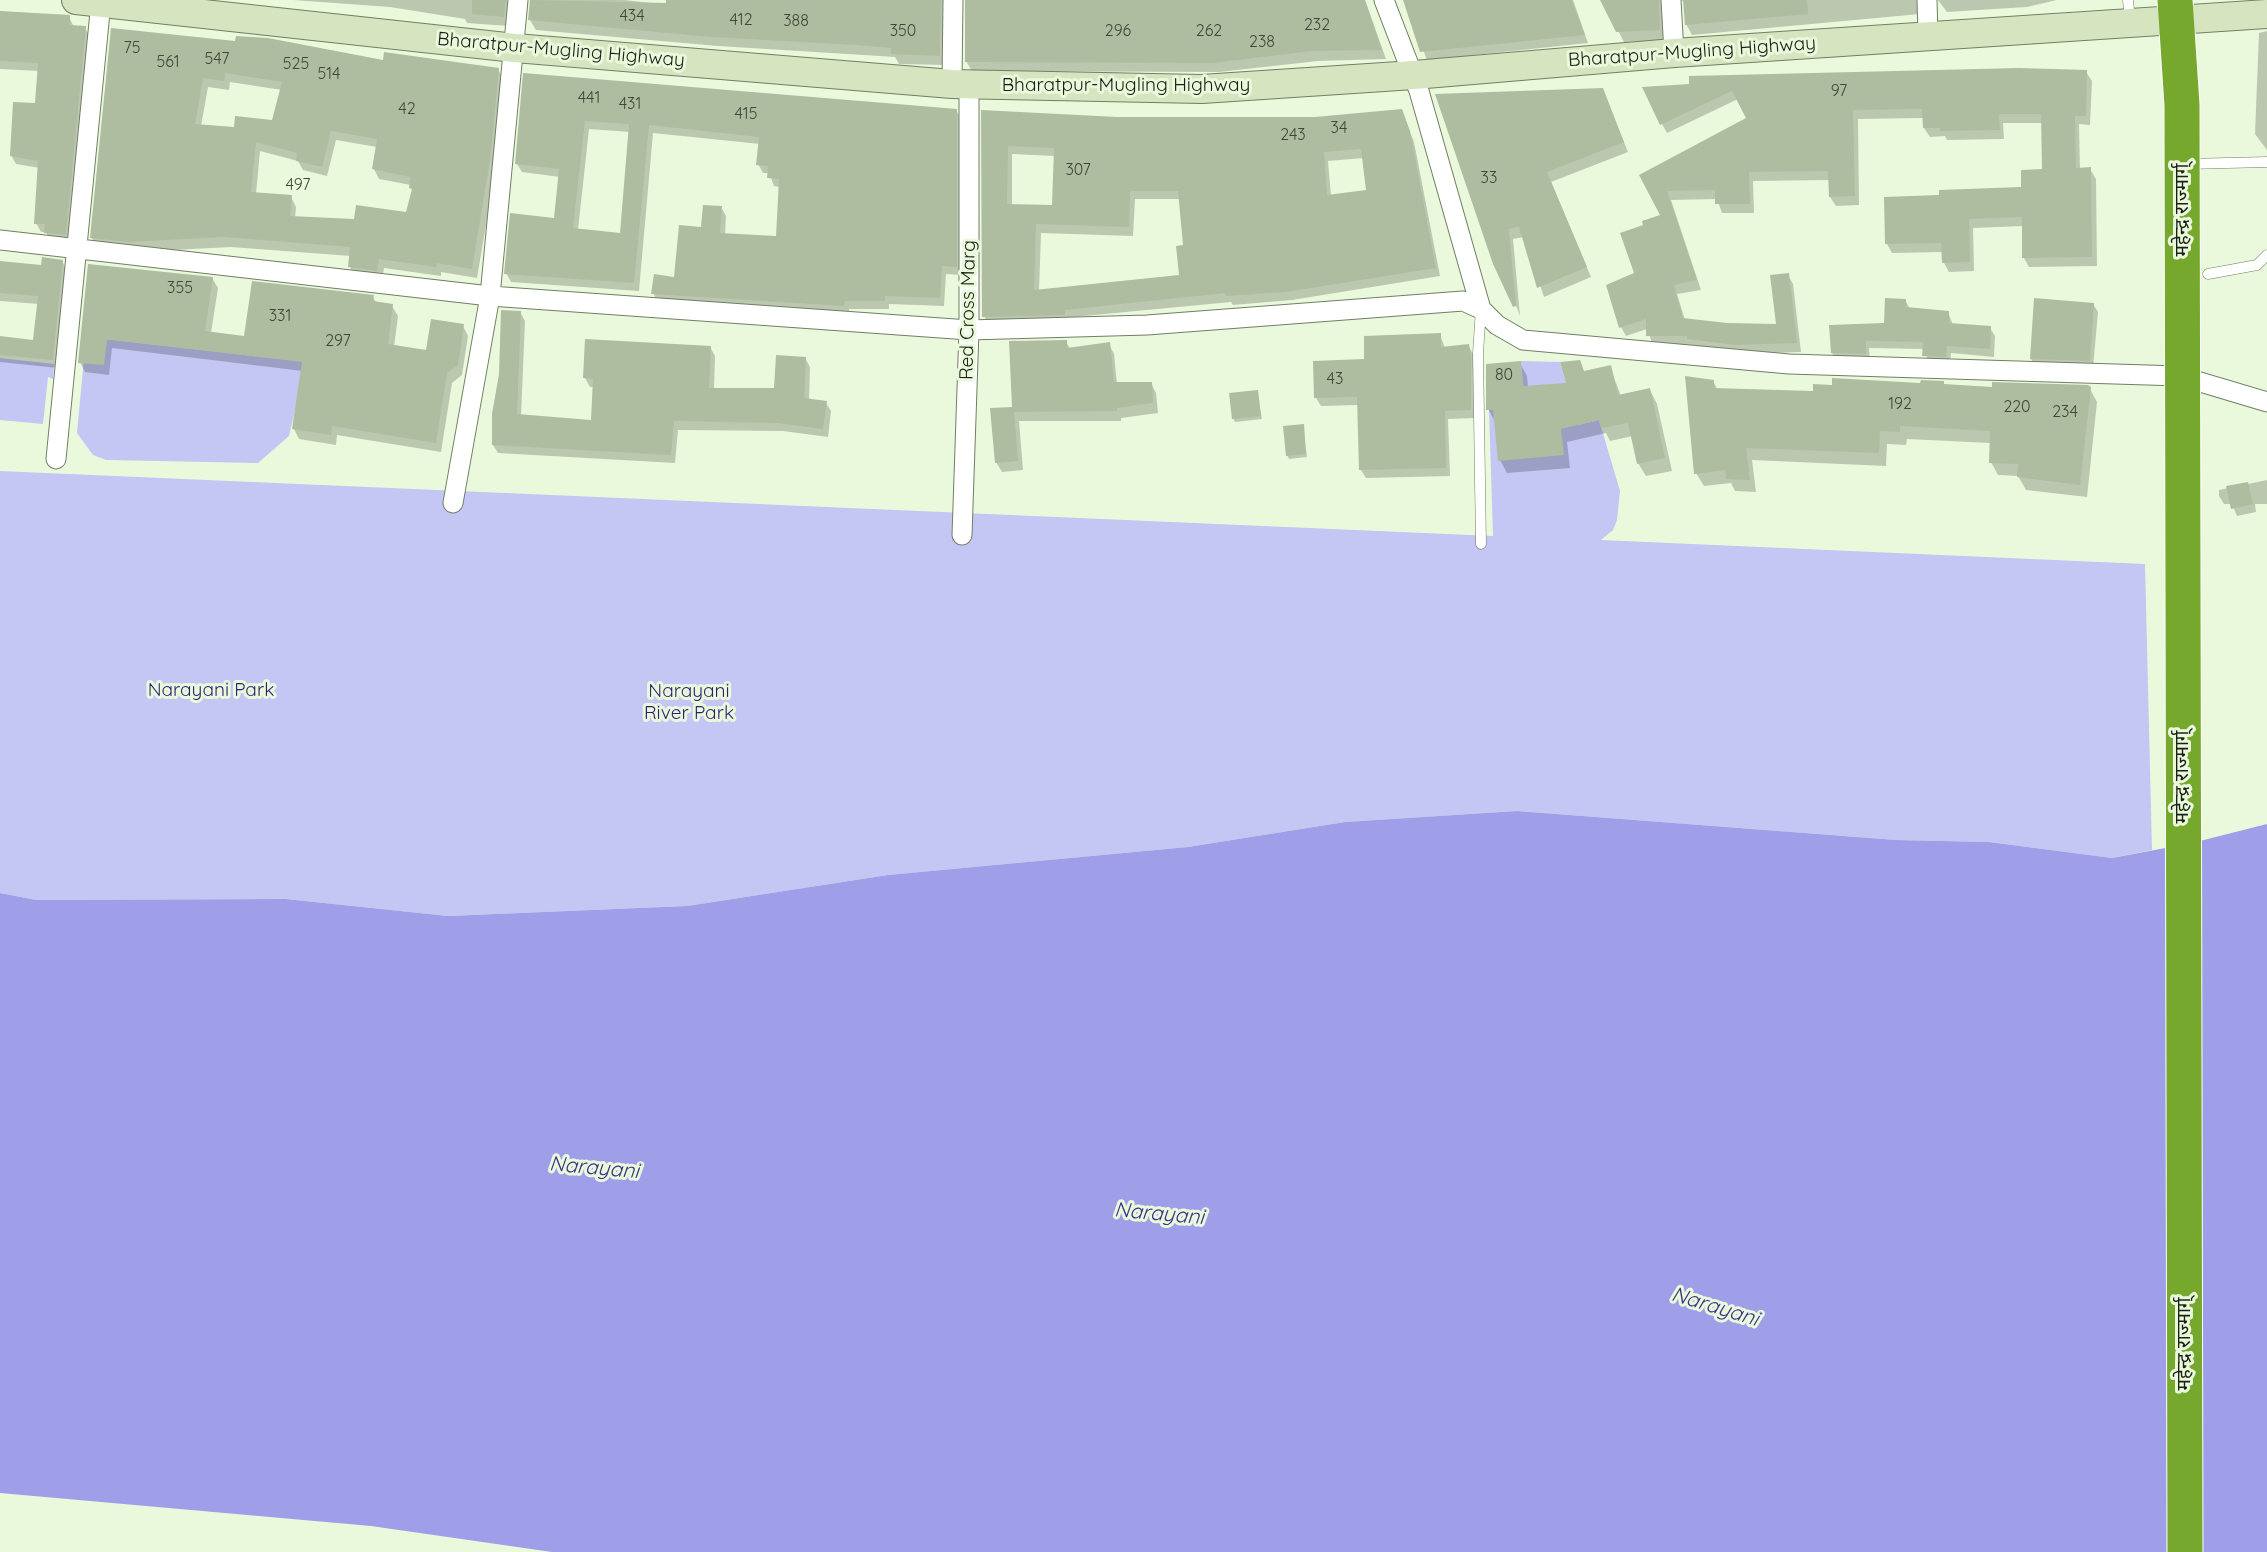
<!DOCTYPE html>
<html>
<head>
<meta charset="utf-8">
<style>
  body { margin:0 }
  canvas { display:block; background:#eaf9db }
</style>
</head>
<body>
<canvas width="2267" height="1552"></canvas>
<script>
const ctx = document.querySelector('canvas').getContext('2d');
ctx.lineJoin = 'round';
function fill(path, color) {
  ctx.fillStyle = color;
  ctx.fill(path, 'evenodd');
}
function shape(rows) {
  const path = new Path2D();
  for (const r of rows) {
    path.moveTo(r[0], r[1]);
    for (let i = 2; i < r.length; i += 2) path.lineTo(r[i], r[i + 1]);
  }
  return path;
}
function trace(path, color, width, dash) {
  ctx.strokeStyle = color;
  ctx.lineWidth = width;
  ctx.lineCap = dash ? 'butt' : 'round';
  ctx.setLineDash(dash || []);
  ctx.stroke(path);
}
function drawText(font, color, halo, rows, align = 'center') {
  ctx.font = font + ' Quicksand,"Noto Sans Devanagari",sans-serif';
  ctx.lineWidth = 6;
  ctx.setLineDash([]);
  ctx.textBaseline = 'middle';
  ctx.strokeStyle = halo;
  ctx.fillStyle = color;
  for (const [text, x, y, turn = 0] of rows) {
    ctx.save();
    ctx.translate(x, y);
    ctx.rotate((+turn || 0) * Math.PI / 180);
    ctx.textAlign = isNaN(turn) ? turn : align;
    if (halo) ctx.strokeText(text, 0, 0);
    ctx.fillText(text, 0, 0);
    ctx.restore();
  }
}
const green = shape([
  [86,337,306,362,289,436,258,463,106,460,93,455,77,433],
  [0,358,54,364,53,379,48,377,43,424,0,420],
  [1521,361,1560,362,1578,425,1599,420,1620,491,1617,520,1613,530,1601,540,2145,564,2152,850,2112,858,1989,842,1896,840,1517,811,1345,822,1188,847,888,875,687,906,448,916,286,899,36,900,0,893,0,471,1493,536,1489,409,1523,386]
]);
const water = shape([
  [1517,811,1896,840,1989,842,2112,858,2192,843,2267,824,2267,1552,552,1552,371,1526,0,1493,0,893,36,900,286,899,448,916,687,906,888,875,1188,847,1345,822]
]);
const shadow = shape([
  [293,0,520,0,509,26,467,23,465,19,390,7],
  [625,0,667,5,668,0,952,0,945,65,899,64,895,57,863,55,718,46,536,30,530,20,530,0],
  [967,0,1365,0,1386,59,1318,61,1219,72,972,71,966,61],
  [1404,0,1573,0,1588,43,1427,60],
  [1602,0,1673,0,1665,40,1624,42],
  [1681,0,1929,0,1920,14,1692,35,1686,24,1684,2],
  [1938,0,2057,0,2027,7,1947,12],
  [0,13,69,17,74,27,85,28,90,36,70,243,51,241,46,232,41,232,36,223,40,168,16,164,11,155,36,105,39,71,0,69],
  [112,30,384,62,498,70,504,79,495,172,477,278,441,272,441,276,384,268,382,280,355,277,350,267,351,256,231,247,135,252,97,247,92,238],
  [230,82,282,90,274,121,236,129,201,126,208,87,229,90],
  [336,140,377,147,374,169,379,179,411,185,413,192,408,214,355,221,295,218,296,207,291,197,256,194,260,151,298,161,303,170,327,176],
  [2267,31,2267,150,2255,134,2259,33],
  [2019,70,2086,72,2092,81,2090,125,2079,124,2080,170,2090,169,2096,179,2097,266,2029,267,2024,258,2023,226,1973,228,1974,271,1949,272,1944,263,1943,252,1892,253,1887,244,1941,197,2022,189,2044,171,2043,123,2003,123,2004,139,1947,140,1945,136,1930,137,1924,128,1924,118,1858,119,1859,205,1836,206,1830,197,1830,180,1753,181,1754,213,1722,213,1717,199,1671,200,1701,290,1677,294,1685,320,1727,325,1778,326,1788,275,1793,284,1801,352,1741,354,1694,348,1692,345,1653,345,1647,329,1626,336,1621,327,1637,274,1645,226,1662,215,1641,175,1748,119,1738,99,1667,133,1662,124,1691,86,1691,78],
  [525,75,956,110,961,119,961,275,946,274,944,306,889,304,889,309,849,309,849,314,658,302,653,293,676,279,703,229,721,207,726,216,725,235,778,238,780,187,774,186,769,173,763,173,758,164,760,144,653,133,639,291,511,282,506,273,555,220,560,177,522,172,517,164],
  [589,129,630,132,621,235,578,230],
  [1602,90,1628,152,1551,182,1591,277,1544,297,1524,237,1513,239,1520,316,1437,96],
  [1401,110,1414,142,1440,276,1292,300,1233,305,1231,302,989,325,984,316,983,112,1117,119,1315,119],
  [1012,154,1055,156,1054,207,1012,206],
  [1364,158,1368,192,1331,196,1328,161],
  [1135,199,1180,199,1185,247,1181,277,1039,291,1041,233,1133,236],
  [62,261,67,270,58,368,0,362,0,338,35,342,39,304,0,301,0,262,42,267],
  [89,266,212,278,218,288,211,333,245,338,373,297,377,304,392,306,398,316,394,347,427,352,463,326,468,336,462,375,452,383,441,452,337,435,336,445,299,439,294,429,303,371,112,348,109,375,85,372,80,362],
  [1905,300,1910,309,1948,312,1953,325,1990,328,1995,336,1994,357,1951,353,1950,364,1929,363,1924,349,1869,348,1870,362,1837,361,1832,353,1886,325],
  [2093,304,2098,312,2093,368,2036,367,2031,359],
  [520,312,525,321,521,416,593,422,595,387,590,387,585,378,710,347,715,356,714,389,775,390,805,358,810,367,809,401,826,403,831,411,828,437,783,431,678,430,675,463,498,453,493,445],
  [1440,335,1445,348,1468,345,1473,354,1475,418,1448,419,1450,476,1366,478,1361,470,1359,405,1321,406,1316,398,1366,361],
  [1066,341,1070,349,1109,344,1114,354,1117,384,1151,383,1156,393,1158,413,1121,418,1121,421,1019,421,1023,470,1002,472,996,462,1014,408],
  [1579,362,1585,373,1610,367,1621,396,1650,390,1657,404,1672,471,1646,476,1638,463,1633,436,1610,441,1606,433,1567,442,1570,468,1507,473,1500,460,1496,423,1488,409,1520,363,1527,376,1528,387,1568,384],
  [1713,381,1718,390,1815,393,1945,386,2090,389,2097,402,2087,497,2026,490,2018,476,1998,475,1991,462,1991,443,1907,439,1906,445,1887,444,1886,466,1752,460,1756,492,1735,491,1731,483,1704,486,1696,473],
  [1257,392,1262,419,1235,422,1233,418],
  [1303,426,1307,457,1289,459,1287,455],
  [2267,480,2267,504,2255,504,2256,512,2237,516,2232,504,2224,504,2219,496,2219,490]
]);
const building = shape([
  [472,0,506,0,504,17,472,14],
  [530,0,666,3,666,0,941,0,940,56,891,54,891,48,856,45,711,37,528,20],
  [965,0,1365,0,1382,50,1311,51,1213,63,965,62],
  [1403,0,1572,0,1585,35,1420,52],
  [1600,0,1659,0,1660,30,1616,32],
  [1683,0,1807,0,1808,14,1685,25],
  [0,11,70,15,70,25,86,26,66,235,44,233,45,224,34,224,38,161,10,156,13,102,35,103,38,63,0,61],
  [111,28,235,41,236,36,268,38,383,60,384,52,499,68,490,161,472,269,437,263,436,267,379,259,377,271,348,267,350,247,224,237,129,242,90,238],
  [225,73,282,82,272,120,235,116,234,127,195,124,203,78,224,81],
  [331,131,377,139,372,169,410,177,409,188,412,189,406,212,356,205,354,219,290,216,292,195,251,192,256,142,297,153,296,161,322,167],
  [2019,68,2087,70,2086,116,2075,116,2076,168,2091,167,2092,257,2022,258,2022,217,1969,219,1970,262,1942,263,1941,243,1885,244,1884,197,1939,195,1939,190,2021,187,2021,170,2042,169,2041,114,1999,114,2000,130,1940,131,1940,128,1923,128,1922,109,1853,110,1855,196,1829,197,1828,171,1749,172,1750,204,1715,204,1715,190,1667,191,1697,280,1674,285,1683,318,1727,323,1776,324,1770,275,1789,273,1797,343,1735,345,1687,339,1687,336,1646,336,1646,319,1619,328,1606,285,1634,273,1620,233,1643,225,1642,221,1660,215,1639,175,1746,118,1732,91,1660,125,1642,87,1689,84,1689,76],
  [523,73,957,109,957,267,942,266,940,298,885,296,885,301,845,301,844,306,651,294,654,274,674,277,679,225,701,227,703,205,722,206,720,233,776,236,779,179,767,178,768,166,756,165,759,137,649,125,634,283,504,274,510,213,554,218,559,169,515,164],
  [585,121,629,124,620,233,573,228],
  [1603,88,1624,142,1547,172,1587,267,1537,288,1519,227,1509,229,1516,306,1513,307,1493,264,1435,94],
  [1402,109,1410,131,1436,268,1286,292,1226,296,1225,293,1065,310,1065,315,982,317,981,110,1117,117,1315,117],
  [1008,146,1054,148,1052,205,1007,204],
  [1361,149,1366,190,1327,195,1324,152],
  [1130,191,1178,191,1183,245,1176,246,1179,275,1034,290,1036,224,1129,227],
  [42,257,63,260,53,360,0,355,0,336,33,340,38,296,0,293,0,261,41,265],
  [88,264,213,277,205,331,244,336,252,281,374,295,373,301,393,304,388,344,426,350,431,319,464,324,458,365,447,373,436,443,332,426,331,435,292,429,302,362,107,339,104,365,78,363],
  [1885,298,1906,299,1906,307,1949,311,1949,323,1991,326,1990,349,1947,346,1946,357,1922,356,1923,342,1866,341,1866,354,1831,353,1829,325,1884,323],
  [2034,298,2094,303,2090,361,2030,359],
  [501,310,521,311,517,414,591,420,593,379,583,378,585,339,711,346,709,388,774,388,776,355,806,357,804,398,827,401,823,429,777,423,674,421,671,455,492,445,492,414,499,374],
  [1441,333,1441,347,1469,344,1471,358,1471,410,1445,411,1446,468,1359,470,1357,397,1314,398,1313,361,1364,359,1364,336],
  [1067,340,1067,348,1110,342,1114,382,1152,382,1153,403,1117,408,1117,411,1014,412,1018,461,995,463,990,408,1012,407,1009,341],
  [1580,360,1584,371,1611,365,1618,395,1650,388,1665,458,1637,464,1628,423,1601,428,1599,420,1561,429,1564,455,1498,461,1493,410,1486,410,1486,364,1521,361,1523,386,1566,383,1560,362],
  [1685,376,1714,380,1714,388,1813,391,1813,384,1832,385,1832,378,1920,383,1921,380,1944,381,1944,384,1992,387,1992,382,2088,385,2091,387,2080,485,2017,477,2018,464,1989,463,1990,431,1900,426,1900,432,1880,431,1879,453,1746,448,1750,480,1726,479,1725,470,1694,474],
  [1258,390,1261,416,1232,419,1229,393],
  [1304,424,1306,454,1286,456,1283,426],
  [2248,482,2253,504,2231,509,2226,486]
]);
const lane = shape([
  [2128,0,2130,21],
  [2187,164,2267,162],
  [2208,274,2257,265,2267,255],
  [1481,309,1478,353,1481,544]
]);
const street = shape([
  [1384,0,1419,91,1481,309],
  [1671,0,1674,53],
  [1927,0,1928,35],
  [952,84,953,0],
  [0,240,490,296,969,330,1147,325,1463,301,1481,309,1497,325,1523,340,1789,364,2180,376,2267,402],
  [56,459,101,2],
  [453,503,490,296,518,0],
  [962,535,969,330,969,85]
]);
const secondary = shape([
  [76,0,515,48,952,84,1202,89,1414,75,1674,53,2267,14]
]);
const highway = shape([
  [2175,0,2182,105,2185,1552]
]);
const numberNames = [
  ["434",632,16],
  ["412",741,20],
  ["388",796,21],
  ["232",1317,25],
  ["350",903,31],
  ["296",1118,31],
  ["262",1209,31],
  ["238",1262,42],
  ["75",132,48],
  ["547",217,59],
  ["561",168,62],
  ["525",296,64],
  ["514",329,74],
  ["97",1839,91],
  ["441",589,98],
  ["431",630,104],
  ["42",407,109],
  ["415",746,114],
  ["34",1339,128],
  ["243",1293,135],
  ["307",1078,170],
  ["33",1489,178],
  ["497",298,185],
  ["355",180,288],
  ["331",280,316],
  ["297",338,341],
  ["80",1504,375],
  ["43",1335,379],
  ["192",1900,404],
  ["220",2017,407],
  ["234",2065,412]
];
const streetNames = [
  ["Bharatpur-Mugling Highway",561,50,5],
  ["Bharatpur-Mugling Highway",1692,52,-4],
  ["Bharatpur-Mugling Highway",1126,85],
  ["महेन्द्र राज्मार्ग्",2182,210,-90],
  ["Red Cross Marg",968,310,-89],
  ["महेन्द्र राज्मार्ग्",2182,777,-90],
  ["महेन्द्र राज्मार्ग्",2184,1344,-90]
];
const parkNames = [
  ["Narayani Park",211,690],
  ["Narayani",689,691],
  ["River Park",689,713]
];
const waterNames = [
  ["Narayani",594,1168,5],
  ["Narayani",1159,1214,5],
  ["Narayani",1715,1307,17]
];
fill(green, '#c4c6f4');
fill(water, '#9f9ee8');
fill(shadow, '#0003');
fill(building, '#aebca0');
trace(lane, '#717e64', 11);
trace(street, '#717e64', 21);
trace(secondary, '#717e64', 30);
trace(highway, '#fff', 37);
trace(lane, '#fff', 10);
trace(street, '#fff', 19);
trace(secondary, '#d6e5c0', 28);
trace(highway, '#76a82d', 35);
drawText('16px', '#3f4738', null, numberNames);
drawText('19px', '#1a2015', '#eaf9db', streetNames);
drawText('19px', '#2d1e71', '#eaf9db', parkNames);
drawText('italic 21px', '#3c3186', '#eaf9db', waterNames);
</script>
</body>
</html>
